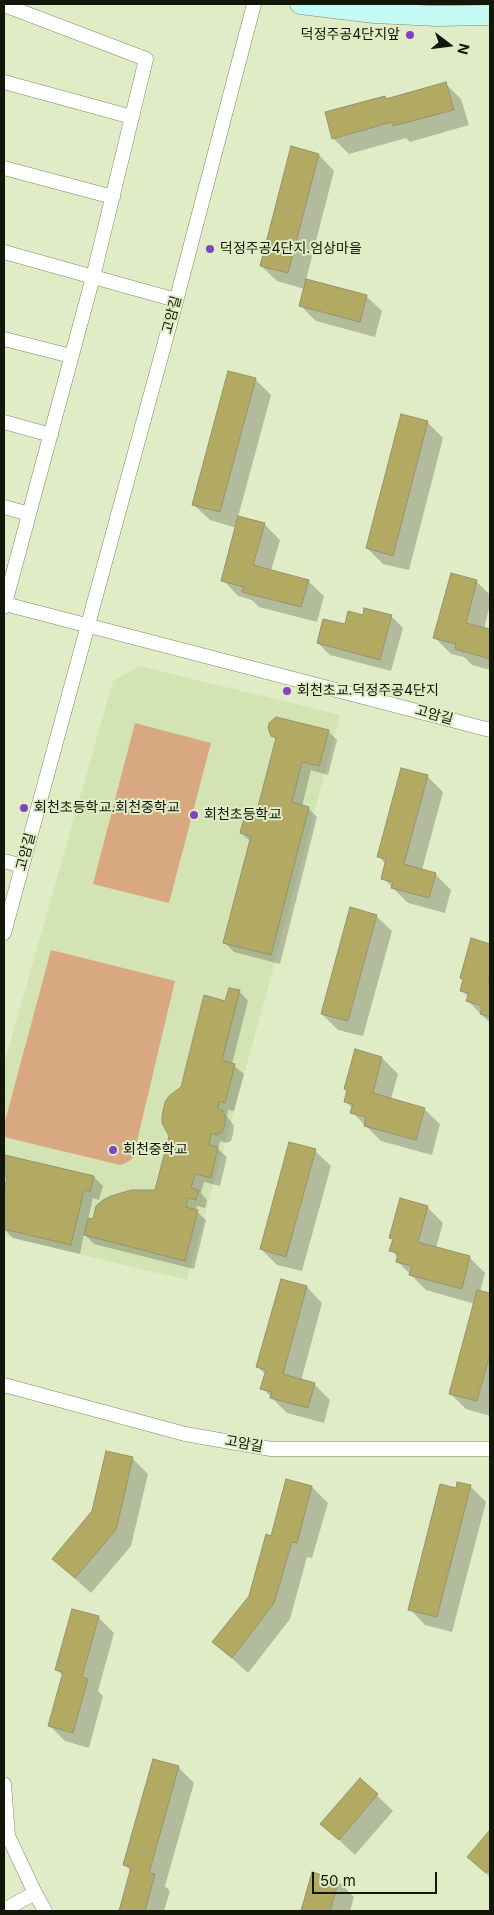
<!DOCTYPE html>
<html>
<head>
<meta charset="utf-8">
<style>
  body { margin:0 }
  #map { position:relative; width:494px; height:1915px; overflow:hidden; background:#dfecc5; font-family:Inter,sans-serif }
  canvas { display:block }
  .frame { position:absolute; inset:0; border:5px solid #131709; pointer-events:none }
  .north { position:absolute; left:424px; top:20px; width:50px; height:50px; -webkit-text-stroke:4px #dfecc5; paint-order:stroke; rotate:105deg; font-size:14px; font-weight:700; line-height:20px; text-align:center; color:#131709 }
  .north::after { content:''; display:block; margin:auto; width:18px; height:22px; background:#131709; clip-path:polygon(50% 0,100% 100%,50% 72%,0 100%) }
  .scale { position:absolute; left:312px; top:1872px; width:125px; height:22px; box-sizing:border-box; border:2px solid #131709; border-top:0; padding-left:6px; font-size:15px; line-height:18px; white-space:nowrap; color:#131709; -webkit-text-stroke:4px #dfecc5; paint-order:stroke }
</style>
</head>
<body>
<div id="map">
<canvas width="494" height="1915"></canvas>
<div class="frame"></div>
<div class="north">N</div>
<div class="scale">50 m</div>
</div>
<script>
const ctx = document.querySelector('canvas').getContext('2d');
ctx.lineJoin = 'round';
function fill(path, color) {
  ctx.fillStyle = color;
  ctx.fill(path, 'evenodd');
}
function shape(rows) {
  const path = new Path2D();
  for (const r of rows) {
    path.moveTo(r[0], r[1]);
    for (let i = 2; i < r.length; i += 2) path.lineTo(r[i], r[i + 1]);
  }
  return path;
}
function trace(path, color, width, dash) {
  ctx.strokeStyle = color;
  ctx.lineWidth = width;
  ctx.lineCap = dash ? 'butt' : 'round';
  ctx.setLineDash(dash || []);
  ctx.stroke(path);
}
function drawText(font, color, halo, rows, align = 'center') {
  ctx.font = font + ' Inter,"Noto Sans KR",sans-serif';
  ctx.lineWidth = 4;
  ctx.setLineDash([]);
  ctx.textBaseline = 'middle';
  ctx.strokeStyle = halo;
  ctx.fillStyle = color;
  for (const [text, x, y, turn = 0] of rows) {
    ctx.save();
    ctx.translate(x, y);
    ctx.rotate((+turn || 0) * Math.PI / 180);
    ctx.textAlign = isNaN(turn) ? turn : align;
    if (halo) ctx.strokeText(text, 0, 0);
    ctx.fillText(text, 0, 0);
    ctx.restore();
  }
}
const built = shape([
  [140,666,340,715,271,977,187,1280,4,1236,4,1064,113,681]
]);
const green = shape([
  [135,723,211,743,169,903,93,884],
  [51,950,175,981,133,1158,126,1163,120,1165,4,1137,4,1125]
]);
const shadow = shape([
  [446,84,461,99,469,125,410,142,406,138,349,154,333,138,384,97,387,100],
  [319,155,334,171,306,280,366,296,382,311,375,337,316,321,301,306,305,289,277,281,261,266],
  [255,379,271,395,238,517,264,524,280,540,271,571,308,581,324,596,317,622,259,607,252,600,238,596,223,580,237,528,210,520,194,505],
  [402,416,428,423,443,438,409,570,383,564,367,548],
  [476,581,490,595,490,604,484,629,490,630,490,670,472,665,464,657,451,654,435,638],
  [364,616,391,616,403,628,391,671,330,655,318,643],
  [328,731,337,740,328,775,311,770,302,806,308,808,317,817,280,964,234,952,225,943,251,842,241,833,256,819,277,739,273,735],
  [427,776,443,792,422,870,435,874,451,890,445,913,408,903,383,878,386,864,378,856],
  [376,916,392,931,363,1036,338,1030,322,1014],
  [472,940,490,945,490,1023,468,1001,469,998,461,990,464,980,461,977],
  [239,991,248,1001,232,1064,244,1074,234,1111,228,1110,227,1116,234,1126,233,1134,231,1141,227,1143,220,1141,218,1149,227,1157,220,1186,204,1182,201,1193,207,1200,205,1208,197,1206,196,1211,206,1220,194,1269,94,1244,84,1234,80,1254,13,1238,4,1229,4,1197,8,1180,4,1176,6,1156,94,1177,103,1186,99,1200,93,1198,88,1219,94,1221,156,1191,182,1087,226,1002],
  [356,1051,382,1058,398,1074,391,1099,424,1109,440,1124,432,1155,381,1141,352,1112,353,1109,346,1102,348,1092,345,1089],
  [315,1151,331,1166,302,1271,277,1265,261,1249],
  [427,1207,443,1223,436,1248,470,1258,485,1273,480,1292,490,1295,490,1416,466,1409,450,1393,475,1304,426,1290,397,1261,398,1258,391,1250,394,1241,391,1238],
  [307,1287,322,1303,301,1381,314,1384,330,1400,324,1423,287,1413,262,1388,266,1375,258,1367],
  [132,1458,148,1474,131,1546,91,1593,53,1559,93,1511],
  [287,1480,312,1487,328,1503,312,1558,307,1557,290,1619,248,1673,214,1642,250,1596,271,1537],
  [470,1486,486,1502,452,1632,425,1625,410,1609,457,1490],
  [98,1617,114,1633,98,1691,103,1696,89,1748,65,1741,49,1725,63,1676,57,1670],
  [178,1767,194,1783,165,1886,170,1891,164,1911,120,1911,131,1871,124,1865],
  [360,1779,393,1811,355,1855,322,1824],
  [490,1831,490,1877,469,1857],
  [312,1874,338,1881,354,1897,350,1911,302,1911]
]);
const building = shape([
  [446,82,454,110,393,126,392,122,332,139,325,112,385,96,386,99,446,82],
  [291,146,319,154,288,273,260,266,291,146],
  [306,279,367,295,360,322,299,306,306,279],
  [228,371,256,378,220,512,192,505,228,371],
  [401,414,428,421,393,556,366,548,401,414],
  [238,516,265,523,253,565,309,580,301,607,242,592,244,587,221,581,238,516],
  [451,573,477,580,466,623,490,629,490,659,455,649,456,644,433,638,451,573],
  [364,608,392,615,380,660,317,643,323,619,345,624,348,611,363,615,364,608],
  [276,717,329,730,319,766,302,762,292,802,309,807,271,955,223,943,251,836,240,833,245,815,255,818,276,738,271,736,268,728,269,723,276,717],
  [401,768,428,775,404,864,436,873,429,898,391,888,393,882,381,879,386,859,377,857,401,768],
  [350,907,377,915,348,1021,321,1014,350,907],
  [471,938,490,944,490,975,488,982,490,982,490,1017,480,1014,482,1006,466,1001,469,993,460,991,463,979,460,978,471,938],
  [229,988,240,990,222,1060,235,1064,225,1103,219,1101,218,1109,223,1111,225,1116,225,1125,222,1132,217,1135,211,1133,209,1145,218,1147,211,1178,195,1174,191,1188,199,1190,196,1200,188,1198,186,1207,198,1210,185,1261,84,1235,88,1218,93,1219,96,1206,103,1200,111,1196,131,1190,155,1190,169,1136,162,1123,162,1116,165,1102,169,1096,181,1087,204,995,225,1001,229,988],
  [355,1049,382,1057,373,1093,425,1108,416,1140,364,1126,366,1117,350,1113,353,1104,344,1102,347,1090,344,1089,355,1049],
  [289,1142,316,1149,286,1257,260,1249,289,1142],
  [5,1155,94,1176,90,1192,84,1190,71,1245,4,1229,4,1192,7,1176,4,1175,5,1155],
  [400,1198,428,1206,418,1242,470,1256,462,1289,409,1275,412,1266,396,1262,398,1253,389,1251,393,1239,389,1238,400,1198],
  [281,1279,307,1286,283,1374,315,1383,308,1408,270,1398,272,1392,260,1389,266,1370,256,1367,281,1279],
  [477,1290,490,1293,490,1354,477,1401,449,1394,477,1290],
  [106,1451,133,1457,116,1530,75,1578,52,1559,92,1511,106,1451],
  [286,1479,312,1486,297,1543,292,1542,274,1603,232,1658,212,1642,249,1596,266,1534,271,1536,286,1479],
  [457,1482,471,1485,437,1617,408,1610,440,1484,456,1488,457,1482],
  [72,1609,99,1616,82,1677,88,1679,73,1733,48,1726,63,1672,55,1670,72,1609],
  [153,1759,179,1766,149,1873,155,1874,145,1911,119,1911,131,1867,123,1865,153,1759],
  [360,1778,378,1794,339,1840,320,1824,360,1778],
  [490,1830,490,1868,486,1873,467,1857,490,1830],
  [312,1872,339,1880,330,1911,301,1911,312,1872]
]);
const minor = shape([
  [4,5,146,59,93,277,4,607],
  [4,82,132,117],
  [4,168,113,197],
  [4,252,176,300],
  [4,339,71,356],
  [4,422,51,435],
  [4,507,29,514],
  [5,604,490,730],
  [4,861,22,866],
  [4,933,174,309,254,4],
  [4,1385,185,1434,271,1449,490,1449],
  [4,1784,8,1836,35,1893,45,1911],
  [4,1910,35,1893]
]);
const secondary = shape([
  [300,4,374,13,437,16,490,15]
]);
const markers = [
  [410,35,5,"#7e45bc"],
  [210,249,5,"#7e45bc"],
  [287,691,5,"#7e45bc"],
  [24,808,5,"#7e45bc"],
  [194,815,5,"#7e45bc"],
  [113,1150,5,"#7e45bc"]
];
const poiNames = [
  ["덕정주공4단지앞",400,35,"right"],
  ["덕정주공4단지.엄상마을",220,249],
  ["회천초교.덕정주공4단지",297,691],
  ["회천초등학교.회천중학교",34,808],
  ["회천초등학교",204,815],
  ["회천중학교",123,1150]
];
const streetNames = [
  ["고암길",172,315,-75],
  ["고암길",434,715,15],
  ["고암길",26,852,-75],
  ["고암길",244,1444,10]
];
fill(built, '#d4e3b4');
fill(green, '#d8a980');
fill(shadow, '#0003');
fill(building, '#b2a963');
trace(building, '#97926c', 1);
trace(minor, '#7f8a66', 15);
trace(secondary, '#7f8a66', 21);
trace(minor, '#fff', 14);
trace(secondary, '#c4faf3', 20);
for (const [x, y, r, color] of markers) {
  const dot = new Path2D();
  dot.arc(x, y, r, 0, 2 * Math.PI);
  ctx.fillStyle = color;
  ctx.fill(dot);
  trace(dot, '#dfecc5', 2);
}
drawText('14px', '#131709', '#dfecc5', poiNames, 'left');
drawText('14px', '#131709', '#dfecc5', streetNames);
</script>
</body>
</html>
